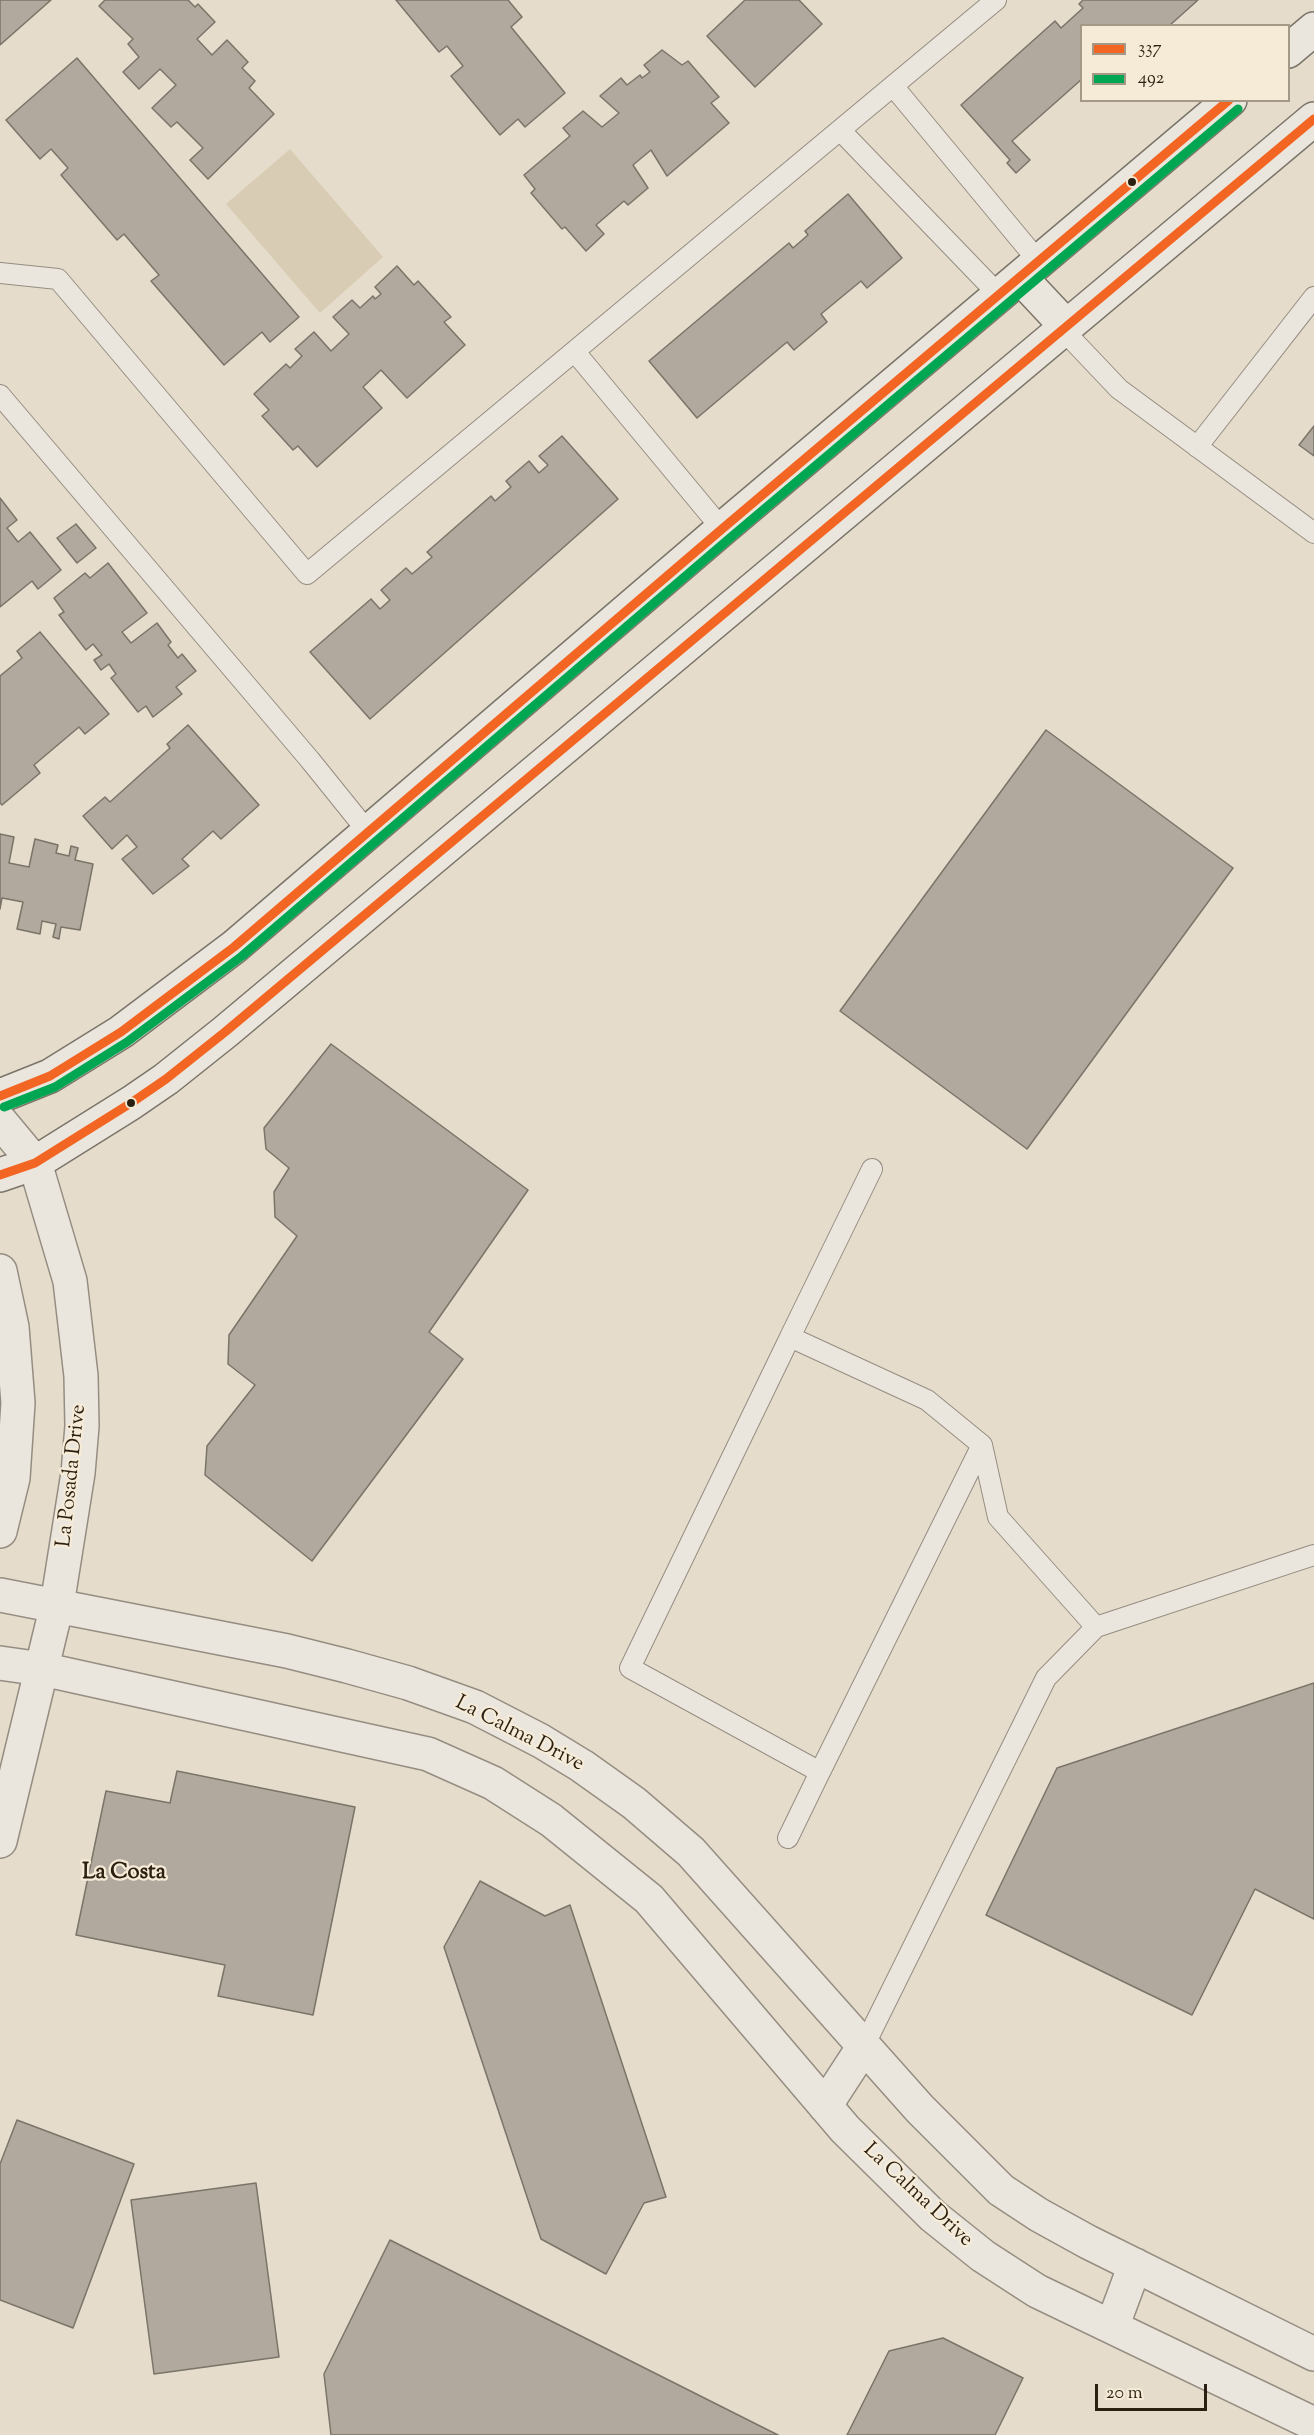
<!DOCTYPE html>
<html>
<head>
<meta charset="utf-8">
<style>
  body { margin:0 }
  #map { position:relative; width:1314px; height:2435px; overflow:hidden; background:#e6dccb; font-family:"Sorts Mill Goudy",serif }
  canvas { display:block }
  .legend { position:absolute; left:1080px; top:24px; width:210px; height:78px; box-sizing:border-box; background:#f6ebd6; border:2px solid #a49987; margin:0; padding:8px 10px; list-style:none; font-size:18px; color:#2a1f11 }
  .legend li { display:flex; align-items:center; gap:12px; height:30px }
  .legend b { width:30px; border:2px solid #a49987 }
  .scale { position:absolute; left:1095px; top:2384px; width:112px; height:27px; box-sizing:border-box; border:3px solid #2a1f11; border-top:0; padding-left:8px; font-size:18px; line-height:21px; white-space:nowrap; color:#2a1f11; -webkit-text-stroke:4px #f6ebd6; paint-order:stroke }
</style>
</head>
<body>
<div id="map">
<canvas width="1314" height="2435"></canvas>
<ul class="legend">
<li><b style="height:8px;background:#f26522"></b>337</li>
<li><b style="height:8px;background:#00a651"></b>492</li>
</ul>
<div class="scale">20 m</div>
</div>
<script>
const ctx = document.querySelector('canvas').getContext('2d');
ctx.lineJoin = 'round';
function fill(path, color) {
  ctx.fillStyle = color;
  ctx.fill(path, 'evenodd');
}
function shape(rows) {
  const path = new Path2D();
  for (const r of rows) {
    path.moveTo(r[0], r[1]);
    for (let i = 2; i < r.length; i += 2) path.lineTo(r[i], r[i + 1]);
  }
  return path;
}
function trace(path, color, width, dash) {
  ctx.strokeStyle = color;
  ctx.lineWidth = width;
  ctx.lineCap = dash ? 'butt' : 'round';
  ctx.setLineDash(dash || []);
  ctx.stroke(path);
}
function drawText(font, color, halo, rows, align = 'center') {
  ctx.font = font + ' "Sorts Mill Goudy",serif';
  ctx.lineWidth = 4.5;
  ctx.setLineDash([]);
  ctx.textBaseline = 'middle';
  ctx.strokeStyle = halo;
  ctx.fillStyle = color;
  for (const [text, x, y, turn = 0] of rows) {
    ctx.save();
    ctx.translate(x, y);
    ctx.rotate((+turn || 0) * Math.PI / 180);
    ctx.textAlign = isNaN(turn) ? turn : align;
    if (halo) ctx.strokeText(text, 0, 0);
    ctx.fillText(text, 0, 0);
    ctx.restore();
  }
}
const green = shape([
  [290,149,383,257,320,313,226,204]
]);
const building = shape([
  [0,0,51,0,0,45,0,0],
  [105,0,188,0,195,7,198,4,215,22,197,39,212,55,227,40,248,62,242,68,255,81,249,88,274,114,208,179,190,160,203,148,177,122,171,127,152,108,176,85,160,69,139,89,123,72,139,57,128,44,133,39,99,6,105,0],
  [396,0,508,0,522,17,511,27,565,93,525,127,518,119,500,135,451,76,463,66,447,46,439,52,396,0],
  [745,0,799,0,822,24,755,87,707,36,745,0],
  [1083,0,1198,0,1169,26,1082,26,1082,79,1012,141,1030,160,1016,173,1007,163,1010,160,961,105,1055,21,1061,28,1083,8,1079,4,1083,0],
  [662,50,682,65,688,61,719,97,711,103,729,123,667,176,651,150,633,165,648,188,628,205,624,201,596,225,604,234,586,251,565,227,562,229,531,193,535,189,524,175,570,136,563,128,583,111,602,127,619,113,600,96,621,78,627,85,640,75,642,78,650,72,644,65,662,50],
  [77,58,299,317,270,342,262,332,224,365,151,281,159,275,124,234,117,240,61,175,68,168,51,149,40,159,6,120,77,58],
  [848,194,902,258,867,288,861,281,821,314,827,322,794,350,787,342,697,418,649,361,789,243,793,248,808,235,805,231,848,194],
  [397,266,414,285,418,281,451,317,444,322,465,345,407,398,381,370,363,387,382,408,317,467,298,446,293,450,262,416,269,410,254,394,286,364,290,368,302,356,295,349,314,332,331,351,349,334,333,317,352,300,360,308,373,296,375,299,381,294,375,287,397,266],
  [1314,426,1314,456,1299,445,1314,426],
  [562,436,618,499,370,719,310,652,371,599,380,609,390,600,381,590,406,568,412,574,432,557,427,552,491,496,495,501,511,487,506,481,529,461,539,473,548,465,539,456,562,436],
  [0,498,17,520,7,528,18,542,30,532,61,570,38,589,32,581,0,607,0,498],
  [76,524,96,548,77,563,57,538,76,524],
  [108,563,147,613,122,632,131,643,157,623,171,642,168,645,178,658,182,654,196,671,176,687,182,694,153,717,146,706,138,712,111,678,116,674,109,664,101,670,94,660,102,655,93,644,86,650,59,615,64,612,54,598,85,573,90,578,108,563],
  [40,632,109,714,85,734,79,727,34,765,40,773,2,805,0,803,0,676,22,658,17,651,40,632],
  [188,725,259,805,221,839,213,831,182,859,189,866,153,894,122,859,137,847,127,835,112,849,83,816,105,797,110,802,170,748,167,744,188,725],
  [1046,730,1233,868,1027,1149,840,1011,1046,730],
  [0,834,14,837,9,863,29,867,35,839,58,845,56,853,69,856,71,846,78,848,75,860,93,864,80,930,61,927,59,939,53,937,56,924,42,921,40,934,17,929,23,902,2,898,0,909,0,834],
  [331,1044,528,1190,429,1332,463,1359,312,1561,205,1475,207,1446,255,1385,228,1364,229,1335,297,1236,275,1217,274,1192,289,1168,266,1149,264,1128,331,1044],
  [1314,1683,1314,1919,1255,1889,1192,2015,986,1915,1057,1768,1314,1683],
  [177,1771,355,1807,313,2015,218,1996,225,1965,76,1935,106,1791,170,1803,177,1771],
  [480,1881,545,1916,570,1905,666,2197,644,2203,606,2274,541,2239,444,1947,480,1881],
  [17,2120,134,2164,73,2328,0,2300,0,2164,17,2120],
  [256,2183,279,2357,154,2374,131,2200,256,2183],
  [390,2240,764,2428,778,2435,331,2435,324,2374,390,2240],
  [943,2338,1023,2378,995,2435,847,2435,889,2351,943,2338]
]);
const lane = shape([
  [893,86,1039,262],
  [840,130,1000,296],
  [0,273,58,279,307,574,996,0],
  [1063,330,1119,389,1314,533],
  [575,352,722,529],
  [0,395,310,760,368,832],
  [1197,447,1314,297],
  [790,1337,872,1169],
  [982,1445,820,1772,630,1668,790,1337,927,1400,982,1445,998,1517,1096,1627],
  [788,1838,820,1772],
  [864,2046,1046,1678,1096,1627,1314,1555]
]);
const street = shape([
  [0,1121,35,1163,70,1281,81,1376,82,1426,78,1473,57,1605,0,1841],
  [0,1271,12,1327,18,1403,13,1478,0,1531],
  [0,1595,287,1651,347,1666,408,1683,475,1707,541,1741,582,1766,634,1803,691,1852,920,2109,1001,2190,1039,2215,1088,2242,1314,2354],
  [0,1663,42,1669,428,1754,493,1783,551,1820,649,1899,845,2129,933,2216,983,2256,1037,2291,1314,2424],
  [825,2106,864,2046],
  [1112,2327,1135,2265]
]);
const secondary = shape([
  [1288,51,1314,29],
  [1021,278,1067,327],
  [0,1096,50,1076,121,1032,234,947,722,529,1230,100],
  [0,1175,35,1163,131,1103,166,1079,225,1032,1314,119]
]);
const bus1 = shape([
  [0,1096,50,1076,121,1032,234,947,722,529,1229,100],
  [0,1175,35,1163,131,1103,166,1079,225,1032,1314,119]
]);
const bus2 = shape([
  [4,1107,55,1087,127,1042,242,956,730,538,1238,109]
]);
const markers = [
  [1132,182,5,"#2a1f11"],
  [131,1103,5,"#2a1f11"]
];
const streetNames = [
  ["La Posada Drive",73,1476,-84],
  ["La Calma Drive",519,1735,27],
  ["La Calma Drive",917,2196,43]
];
const neighbourhoodNames = [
  ["La Costa",124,1874]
];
fill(green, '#d9ccb4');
fill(building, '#b1a99d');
trace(building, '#7a7469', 1.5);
trace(lane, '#958d82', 22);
trace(street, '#958d82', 36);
trace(secondary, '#7a7469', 36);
trace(lane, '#ebe6dd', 20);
trace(street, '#ebe6dd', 33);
trace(secondary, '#ebe6dd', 33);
trace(bus1, '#f26522', 9);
trace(bus2, '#00a651', 9);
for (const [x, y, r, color] of markers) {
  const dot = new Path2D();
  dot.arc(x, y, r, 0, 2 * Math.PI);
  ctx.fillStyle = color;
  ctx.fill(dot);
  trace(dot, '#f6ebd6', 2);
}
drawText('21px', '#2a1f11', '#f6ebd6', streetNames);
drawText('bold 22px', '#2a1f11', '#f6ebd6', neighbourhoodNames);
</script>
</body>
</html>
